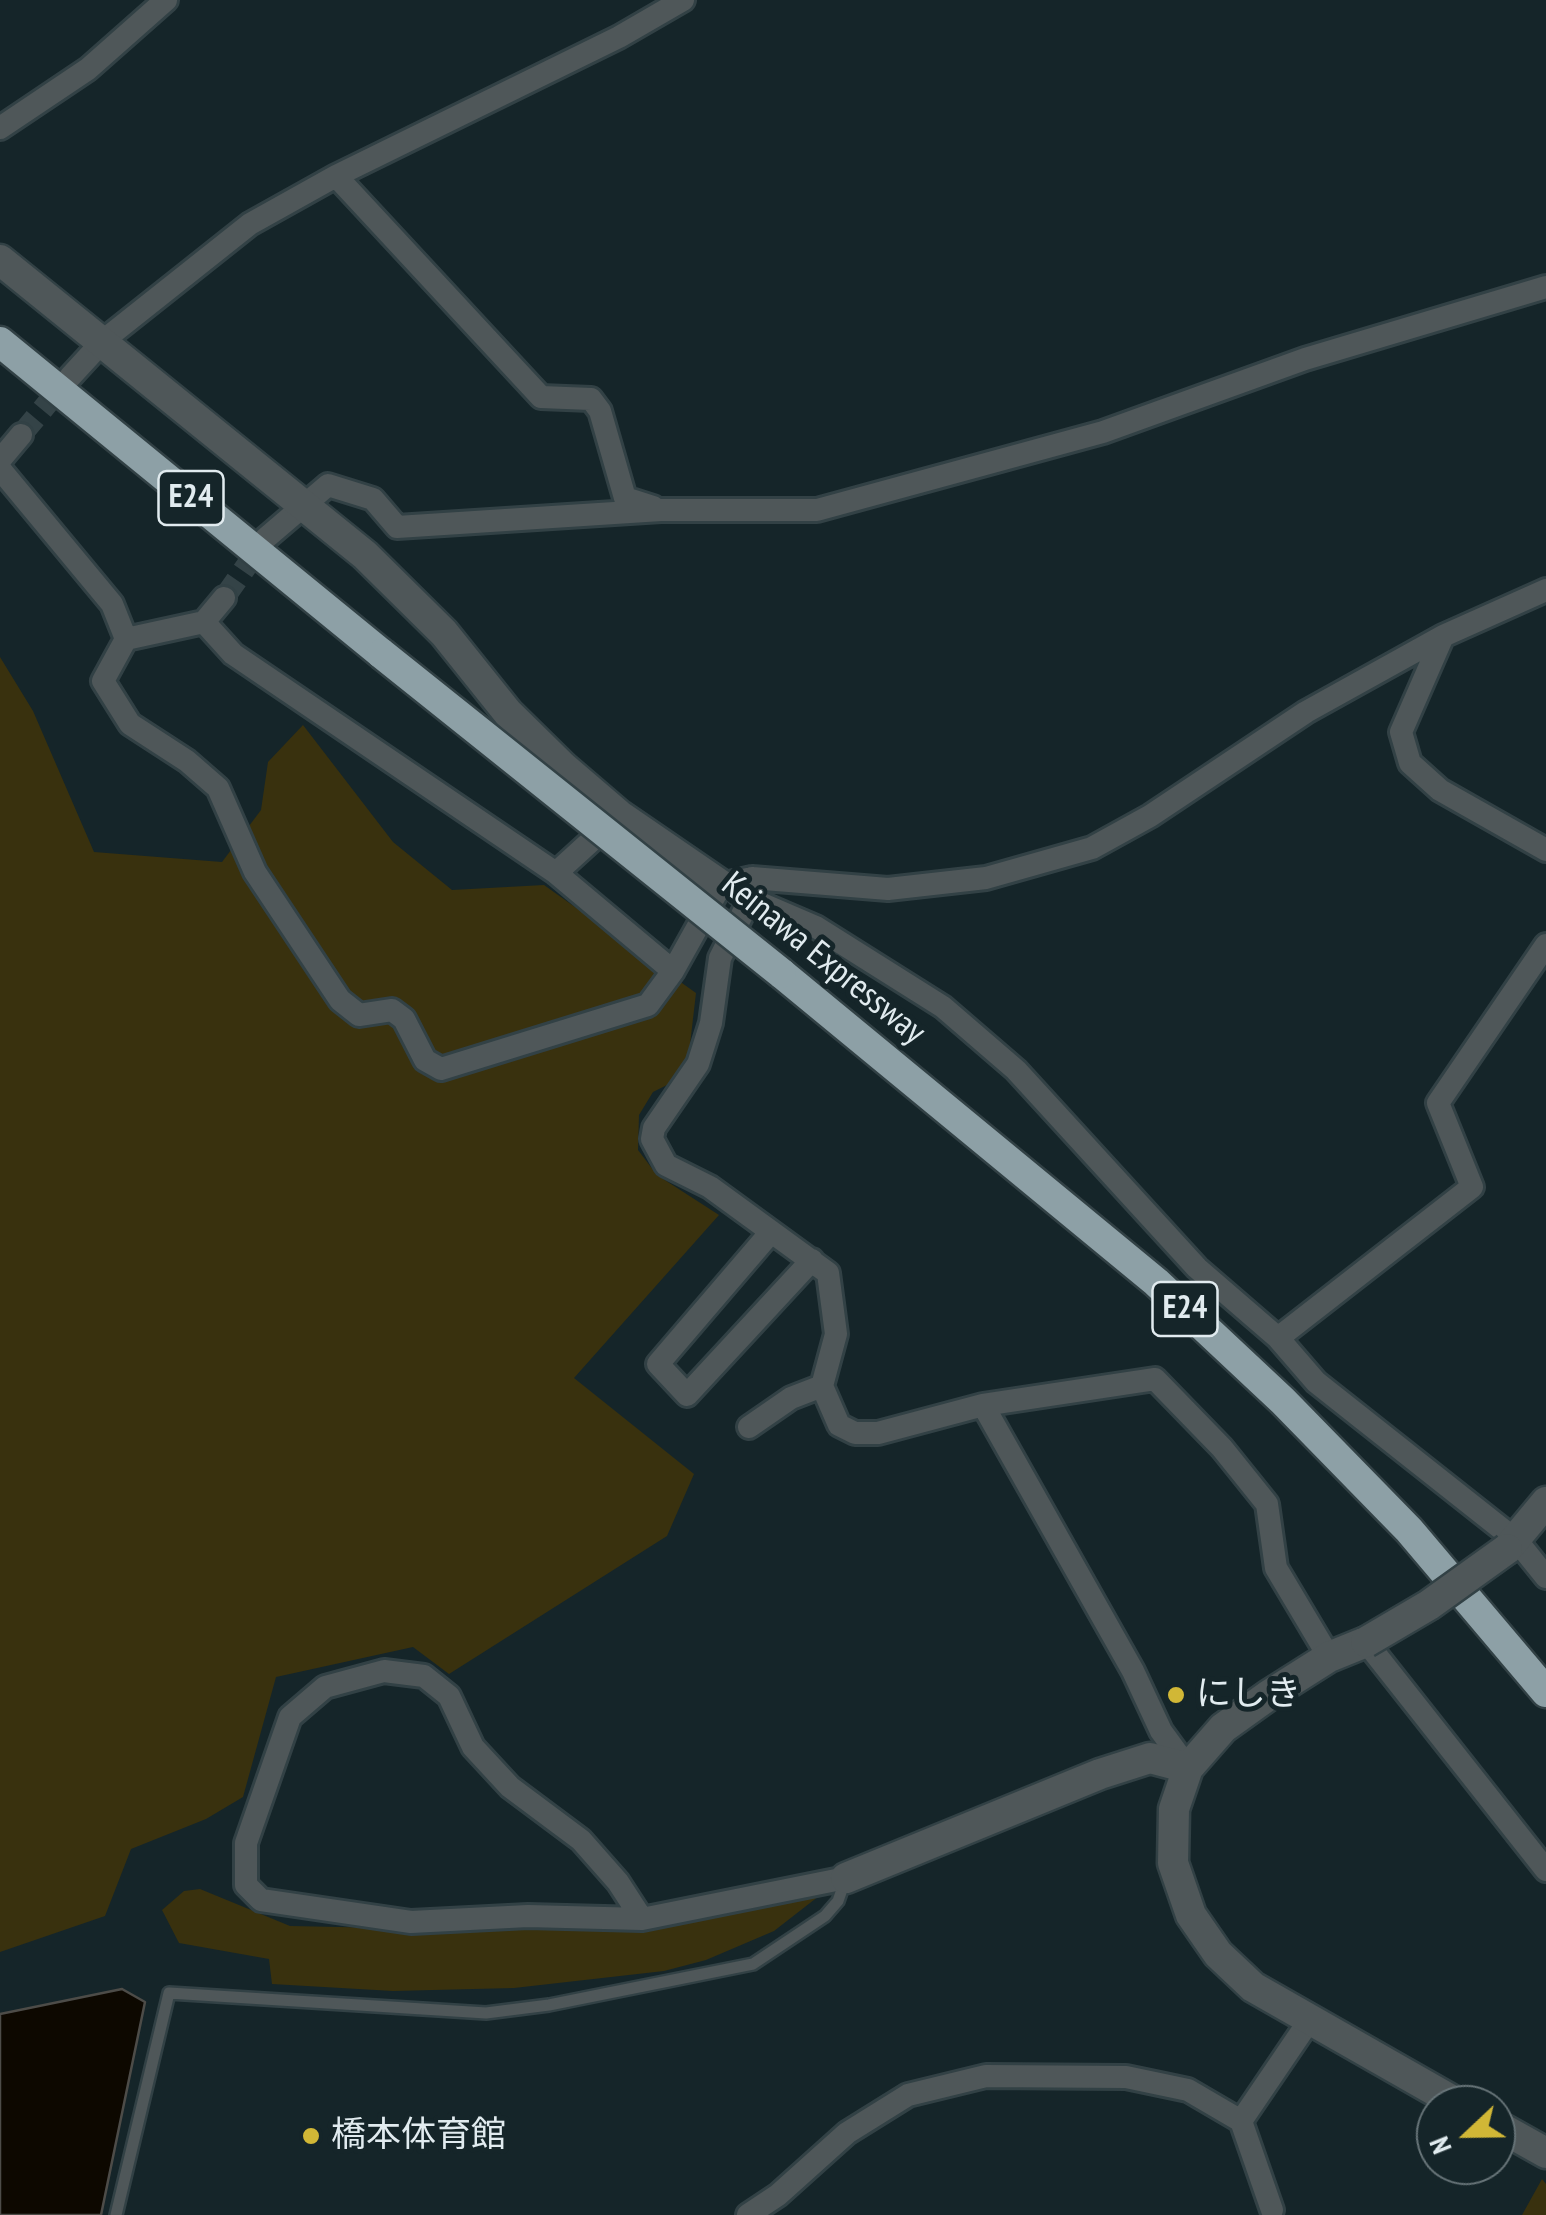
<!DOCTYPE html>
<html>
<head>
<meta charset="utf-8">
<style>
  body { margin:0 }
  #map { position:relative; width:1546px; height:2215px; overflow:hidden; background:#152529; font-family:"PT Sans Narrow",sans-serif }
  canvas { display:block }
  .north { position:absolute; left:1416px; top:2085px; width:100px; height:100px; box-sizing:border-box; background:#152529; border:2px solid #677478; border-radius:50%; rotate:248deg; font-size:28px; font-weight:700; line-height:40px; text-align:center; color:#e1ebef }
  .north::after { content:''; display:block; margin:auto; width:35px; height:45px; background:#d1b736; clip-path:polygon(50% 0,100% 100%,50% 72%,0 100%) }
</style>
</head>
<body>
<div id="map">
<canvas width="1546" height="2215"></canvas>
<div class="north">N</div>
</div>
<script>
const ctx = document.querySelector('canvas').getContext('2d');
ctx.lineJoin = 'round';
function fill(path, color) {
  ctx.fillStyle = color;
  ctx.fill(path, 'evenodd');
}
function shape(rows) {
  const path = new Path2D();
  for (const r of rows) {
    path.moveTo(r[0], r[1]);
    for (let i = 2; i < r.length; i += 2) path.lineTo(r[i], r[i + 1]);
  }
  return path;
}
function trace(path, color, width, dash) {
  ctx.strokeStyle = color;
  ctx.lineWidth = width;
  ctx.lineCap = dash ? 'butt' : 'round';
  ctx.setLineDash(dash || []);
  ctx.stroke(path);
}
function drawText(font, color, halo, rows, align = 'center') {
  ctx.font = font + ' "PT Sans Narrow","Noto Sans JP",sans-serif';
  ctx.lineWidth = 10;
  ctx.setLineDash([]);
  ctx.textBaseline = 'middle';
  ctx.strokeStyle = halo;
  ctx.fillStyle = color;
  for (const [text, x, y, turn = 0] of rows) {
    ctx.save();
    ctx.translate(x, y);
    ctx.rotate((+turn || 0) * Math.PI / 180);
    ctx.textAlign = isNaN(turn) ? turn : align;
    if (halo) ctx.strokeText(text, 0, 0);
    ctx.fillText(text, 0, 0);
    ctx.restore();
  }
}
const green = shape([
  [0,657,33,711,94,852,222,862,261,810,268,762,303,725,393,842,452,890,544,885,696,993,689,1053,673,1082,653,1092,639,1115,638,1150,657,1175,719,1215,574,1378,694,1474,667,1536,449,1674,413,1647,276,1677,243,1797,206,1819,131,1849,105,1916,0,1952],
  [200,1889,290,1926,387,1928,672,1925,819,1896,774,1931,706,1960,664,1971,514,1988,393,1991,272,1984,269,1959,179,1943,162,1910,184,1891],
  [1542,2179,1546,2184,1546,2215,1522,2215]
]);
const water = shape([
  [122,1989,145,2002,101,2215,0,2215,0,2014,122,1989]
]);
const minorTunnel = shape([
  [21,435,67,380],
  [224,598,264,541]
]);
const service = shape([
  [116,2215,169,1993,486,2013,549,2005,753,1964,825,1916,838,1901,846,1878]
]);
const minor = shape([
  [0,128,88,69,166,0],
  [336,176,541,397,591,399,600,411,625,498,653,507],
  [70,377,104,340,250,224,336,176,619,37,683,0],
  [0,460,21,435],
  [0,469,112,604,126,639],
  [266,538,328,485,373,499,397,527,661,510,817,510,1103,432,1305,359,1546,287],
  [224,598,204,622,126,639,103,681,130,724,187,761,218,788,255,872,340,1000,359,1015,392,1010,404,1019,425,1060,441,1069,648,1005,673,971,721,885,752,878,888,889,986,878,1092,848,1150,816,1306,712,1443,636,1546,590],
  [204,622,233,654,556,873,673,971],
  [1443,636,1401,732,1410,763,1440,790,1546,850],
  [556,873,613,821],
  [752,878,749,901,720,958,711,1023,698,1064,654,1128,652,1139,666,1165,710,1187,828,1273,836,1334,822,1386,839,1425,855,1433,878,1433,983,1405,1155,1379,1222,1448,1267,1504,1276,1568,1329,1657],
  [739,894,816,927,943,1007,1016,1070,1197,1268,1278,1338,1316,1382,1517,1541,1546,1577],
  [771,1232,658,1364,687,1395,812,1260],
  [1278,1338,1472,1187,1438,1103,1546,945],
  [983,1405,1133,1671,1161,1731,1188,1768],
  [749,1427,791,1398,822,1386],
  [1366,1642,1546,1870],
  [642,1919,618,1882,581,1840,510,1787,473,1747,449,1696,424,1676,384,1671,325,1687,290,1717,246,1843,246,1885,261,1900,411,1922,528,1916,642,1919,846,1878],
  [1272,2210,1241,2121,1309,2021],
  [748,2215,778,2195,847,2133,908,2095,986,2076,1126,2077,1188,2090,1241,2121]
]);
const tertiary = shape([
  [0,260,365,555,444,633,508,713,563,767,619,815,721,885],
  [1507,1549,1546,1502],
  [1366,1642,1329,1657,1269,1695,1223,1728,1188,1768,1174,1809,1173,1863,1191,1915,1218,1954,1253,1987,1460,2105],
  [846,1878,1100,1774,1150,1758,1188,1768],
  [1496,2125,1546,2153]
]);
const motorway = shape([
  [0,342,382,654],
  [781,973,1156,1282,1283,1401,1409,1530,1546,1692]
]);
const tertiaryBridge = shape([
  [1366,1642,1429,1605,1507,1549]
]);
const motorwayBridge = shape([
  [382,654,781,973]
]);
const markers = [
  [1176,1695,10,"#d1b736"],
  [311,2136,10,"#d1b736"]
];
const shields = [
  [191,498,65],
  [1185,1309,65]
];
const shieldNames = [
  ["E24",191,498],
  ["E24",1185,1309]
];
const streetNames = [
  ["Keinawa Expressway",823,959,39]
];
const poiNames = [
  ["にしき",1196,1695],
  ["橋本体育館",331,2136]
];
fill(green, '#39310e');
fill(water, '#0d0800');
trace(water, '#4d4c48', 2.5);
trace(minorTunnel, '#344347', 22, [22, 11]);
trace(service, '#324145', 16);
trace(minor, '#324145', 28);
trace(tertiary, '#324145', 35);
trace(motorway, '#324145', 35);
trace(service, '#4f5759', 11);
trace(minor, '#4f5759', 22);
trace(tertiary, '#4f5759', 30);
trace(motorway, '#8da0a6', 30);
trace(tertiaryBridge, '#324145', 35, []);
trace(motorwayBridge, '#324145', 35, []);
trace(tertiaryBridge, '#4f5759', 30);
trace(motorwayBridge, '#8da0a6', 30);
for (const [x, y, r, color] of markers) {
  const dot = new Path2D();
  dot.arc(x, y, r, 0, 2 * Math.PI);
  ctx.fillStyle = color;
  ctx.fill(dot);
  trace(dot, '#152529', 4);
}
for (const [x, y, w] of shields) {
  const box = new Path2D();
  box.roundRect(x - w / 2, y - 27, w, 54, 8);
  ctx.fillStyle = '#152529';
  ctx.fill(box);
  trace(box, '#e1ebef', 2.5);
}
drawText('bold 32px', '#e1ebef', null, shieldNames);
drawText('35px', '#e1ebef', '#152529', streetNames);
drawText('35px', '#e1ebef', '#152529', poiNames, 'left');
</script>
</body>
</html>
